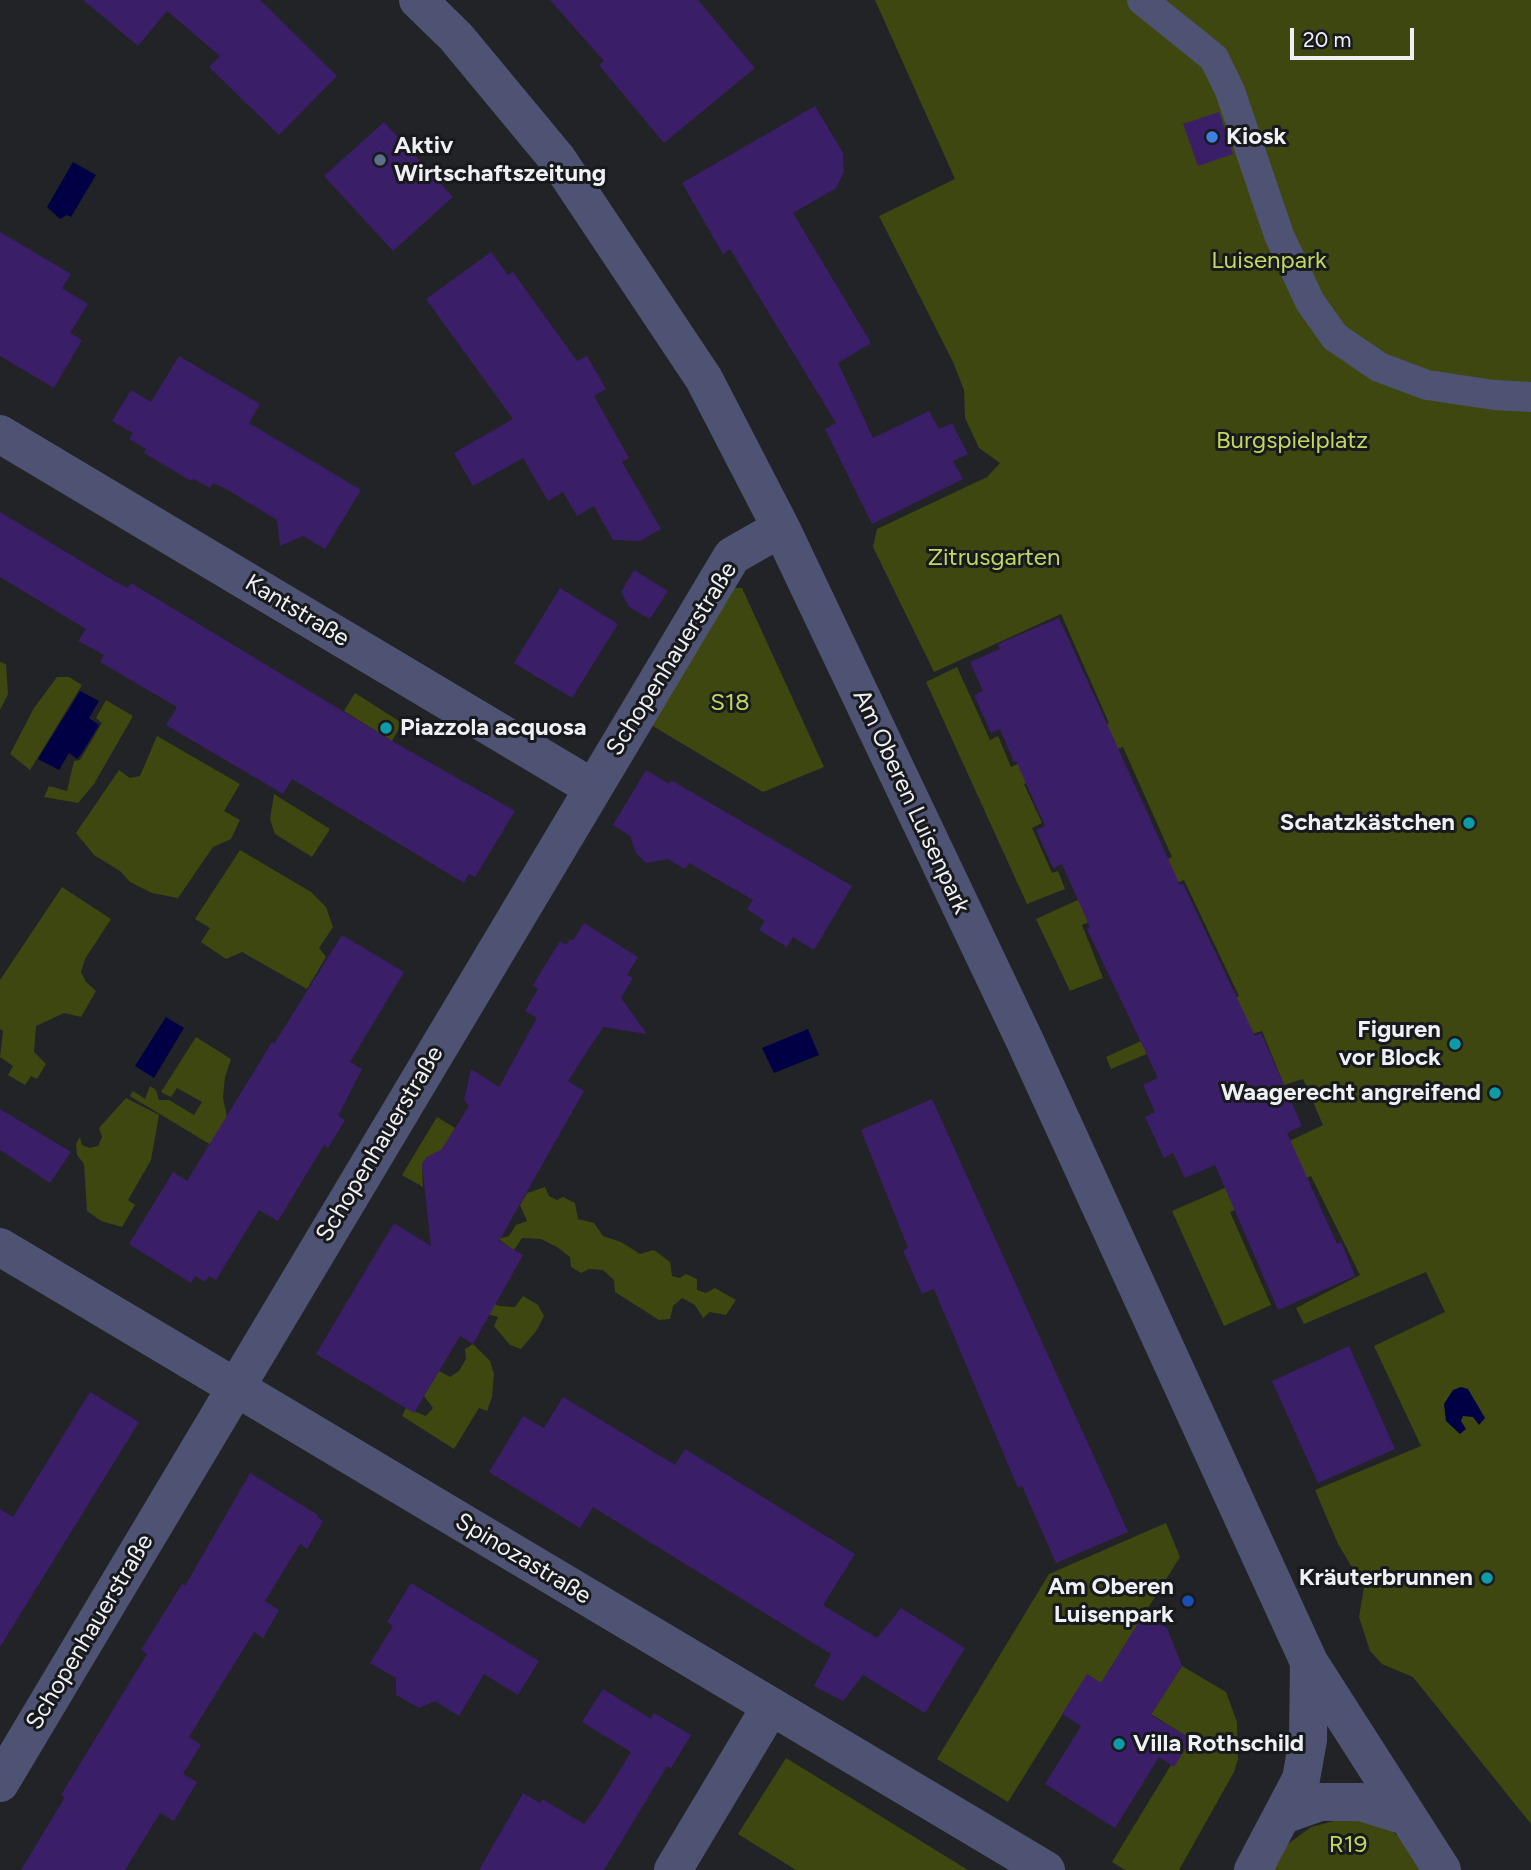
<!DOCTYPE html>
<html>
<head>
<meta charset="utf-8">
<style>
  body { margin:0 }
  #map { position:relative; width:1531px; height:1870px; overflow:hidden; background:#212326; font-family:Figtree,sans-serif }
  canvas { display:block }
  .scale { position:absolute; left:1290px; top:28px; width:124px; height:32px; box-sizing:border-box; border:4px solid #eff0f3; border-top:0; padding-left:9px; font-size:21px; line-height:24px; white-space:nowrap; color:#eff0f3; -webkit-text-stroke:5px #18191d; paint-order:stroke }
</style>
</head>
<body>
<div id="map">
<canvas width="1531" height="1870"></canvas>
<div class="scale">20 m</div>
</div>
<script>
const ctx = document.querySelector('canvas').getContext('2d');
ctx.lineJoin = 'round';
function fill(path, color) {
  ctx.fillStyle = color;
  ctx.fill(path, 'evenodd');
}
function shape(rows) {
  const path = new Path2D();
  for (const r of rows) {
    path.moveTo(r[0], r[1]);
    for (let i = 2; i < r.length; i += 2) path.lineTo(r[i], r[i + 1]);
  }
  return path;
}
function trace(path, color, width, dash) {
  ctx.strokeStyle = color;
  ctx.lineWidth = width;
  ctx.lineCap = dash ? 'butt' : 'round';
  ctx.setLineDash(dash || []);
  ctx.stroke(path);
}
function drawText(font, color, halo, rows, align = 'center') {
  ctx.font = font + ' Figtree,sans-serif';
  ctx.lineWidth = 6;
  ctx.setLineDash([]);
  ctx.textBaseline = 'middle';
  ctx.strokeStyle = halo;
  ctx.fillStyle = color;
  for (const [text, x, y, turn = 0] of rows) {
    ctx.save();
    ctx.translate(x, y);
    ctx.rotate((+turn || 0) * Math.PI / 180);
    ctx.textAlign = isNaN(turn) ? turn : align;
    if (halo) ctx.strokeText(text, 0, 0);
    ctx.fillText(text, 0, 0);
    ctx.restore();
  }
}
const green = shape([
  [875,0,1531,0,1531,1824,1413,1677,1382,1664,1370,1651,1359,1617,1364,1587,1338,1544,1315,1490,1421,1446,1374,1346,1445,1312,1426,1272,1304,1324,1296,1308,1360,1275,1311,1176,1230,1212,1271,1305,1224,1326,1172,1211,1241,1181,1235,1167,1323,1125,1303,1079,1284,1085,1262,1031,1252,1034,1242,1014,1111,1069,1106,1057,1239,996,1184,880,1082,925,1103,978,1070,991,1036,919,1172,857,1123,747,1024,784,1042,823,1032,828,1052,873,1058,871,1065,889,1027,904,926,682,957,667,990,740,998,736,1011,767,1109,723,1061,614,934,672,873,547,877,529,987,477,1000,463,979,448,965,418,964,390,953,362,879,216,955,179],
  [730,588,742,588,824,767,763,792,651,725],
  [0,662,6,664,8,694,0,710],
  [57,677,69,677,82,685,30,770,10,754,34,708],
  [355,693,402,723,392,741,344,711],
  [106,700,133,716,94,784,78,803,44,797,49,786,67,791,74,761,80,760,102,723,96,718],
  [157,736,240,784,224,811,240,820,231,839,213,847,178,898,152,893,130,882,120,871,94,855,76,833,119,770,130,778,140,776],
  [274,794,330,829,312,857,275,834,270,819],
  [240,850,311,892,326,907,333,927,319,948,326,957,307,989,242,952,226,959,201,942,210,928,195,919],
  [62,887,111,919,85,959,81,972,86,982,96,991,81,1017,64,1013,36,1026,34,1052,46,1064,37,1079,31,1076,25,1085,8,1075,13,1066,0,1057,3,1031,0,1029,0,980],
  [196,1037,231,1059,225,1077,223,1098,236,1160,130,1096,133,1091,145,1099,150,1086,156,1090,159,1100,169,1100,194,1115,202,1102,177,1088,171,1097,161,1092],
  [126,1098,159,1115,151,1160,128,1200,135,1205,122,1227,101,1221,87,1211,84,1164,77,1155,76,1144,80,1137,82,1145,90,1148,98,1146,102,1137,99,1128],
  [437,1117,455,1128,440,1153,427,1157,422,1164,423,1187,402,1175],
  [545,1187,549,1196,557,1200,563,1197,575,1203,578,1219,594,1223,603,1236,621,1242,640,1254,654,1250,670,1262,672,1276,680,1278,686,1274,697,1279,697,1290,706,1293,715,1288,736,1300,726,1315,710,1312,703,1318,695,1305,682,1298,673,1306,670,1319,659,1320,615,1292,614,1280,603,1270,589,1269,581,1273,571,1267,570,1257,557,1247,541,1239,522,1238,514,1250,498,1239,509,1236,516,1225,527,1221,520,1205,527,1193],
  [523,1296,538,1305,544,1316,537,1330,521,1349,510,1345,494,1326,498,1317,487,1314,483,1298,499,1306,515,1307],
  [473,1344,490,1361,494,1374,492,1397,487,1411,479,1408,454,1449,402,1416,406,1408,426,1416,433,1408,424,1396,439,1371,450,1377,459,1371,466,1359,465,1349],
  [1166,1523,1180,1557,1101,1683,1087,1675,1008,1802,937,1759,1049,1574],
  [1182,1666,1226,1692,1237,1722,1238,1759,1234,1772,1179,1870,1125,1870,1112,1862,1171,1765,1174,1766,1191,1739,1151,1714],
  [786,1758,968,1870,796,1870,738,1834],
  [1338,1820,1366,1820,1392,1831,1413,1849,1426,1870,1271,1870,1288,1844,1311,1827]
]);
const water = shape([
  [73,162,96,175,71,217,67,215,60,219,47,207],
  [80,691,99,701,89,718,99,725,82,753,77,759,69,753,59,770,38,759],
  [166,1017,184,1028,154,1078,135,1066],
  [808,1029,819,1055,774,1073,762,1048],
  [1461,1387,1468,1389,1485,1418,1479,1425,1473,1417,1463,1416,1461,1421,1466,1429,1460,1434,1446,1421,1444,1404,1453,1390]
]);
const building = shape([
  [83,0,260,0,337,76,279,135,209,67,220,56,167,11,138,46],
  [550,0,698,0,755,68,664,143,599,65,604,61],
  [815,106,843,153,844,172,836,188,793,213,871,343,838,363,873,438,929,411,939,429,952,423,968,454,953,461,963,479,872,524,825,429,836,423,730,249,723,254,682,183],
  [1219,112,1233,154,1198,166,1183,124],
  [384,122,453,197,393,251,324,176],
  [0,232,71,274,62,288,88,304,70,333,82,340,54,388,0,356],
  [491,252,508,275,513,272,577,361,587,356,606,389,594,396,629,458,622,462,661,529,640,541,613,540,594,506,577,516,563,492,548,501,523,458,473,486,454,453,513,419,426,299],
  [179,356,260,404,249,423,361,490,325,549,303,536,280,546,277,520,228,490,213,483,210,488,193,479,191,481,144,453,146,449,129,439,133,433,112,421,131,390,151,402],
  [0,512,114,581,128,588,131,583,392,741,515,811,475,877,469,874,464,883,292,779,283,794,166,725,177,707,100,662,104,655,78,641,86,629,0,577],
  [634,570,668,591,650,619,629,607,621,592],
  [560,588,618,624,572,698,514,663],
  [1059,618,1180,885,1183,884,1255,1036,1261,1033,1302,1126,1287,1133,1337,1244,1341,1242,1355,1276,1278,1310,1215,1165,1185,1178,1173,1153,1164,1158,1145,1117,1155,1112,1143,1085,1158,1078,1087,929,1090,927,1062,864,1053,868,1036,830,1045,826,1016,761,1014,762,1000,729,991,733,974,695,983,691,970,662,1000,649,998,644],
  [646,770,669,784,671,780,852,886,814,950,793,937,787,947,759,930,765,921,747,909,753,900,689,863,685,869,668,859,646,863,636,853,630,836,613,825],
  [584,923,638,957,627,975,633,978,621,998,647,1034,603,1027,568,1081,584,1091,499,1241,523,1255,473,1344,460,1336,414,1413,316,1354,394,1223,431,1246,422,1164,427,1157,442,1149,469,1106,464,1100,471,1069,499,1087,537,1018,525,1011,538,989,533,985,560,941,566,945,570,939,573,940],
  [342,935,404,972,350,1062,362,1069,338,1116,345,1120,328,1148,324,1145,278,1221,259,1210,216,1280,209,1276,205,1282,195,1276,191,1283,129,1244,173,1172,187,1181,272,1042,274,1044],
  [932,1099,1128,1532,1056,1563,1022,1486,1018,1488,934,1289,922,1294,903,1251,908,1248,861,1130],
  [0,1109,71,1152,50,1183,0,1150],
  [1349,1346,1395,1449,1318,1483,1272,1381],
  [90,1392,139,1422,0,1647,0,1509,13,1517],
  [563,1397,675,1465,685,1449,855,1554,823,1605,877,1638,901,1608,965,1648,925,1713,863,1675,843,1701,814,1686,831,1654,593,1507,580,1528,489,1472,523,1416,544,1428],
  [250,1473,318,1515,317,1517,323,1521,307,1549,300,1544,265,1601,279,1610,263,1638,254,1632,189,1737,201,1745,183,1774,197,1782,174,1821,160,1813,125,1870,21,1870,65,1797,61,1795,147,1654,141,1650,182,1584,185,1586],
  [411,1583,539,1661,518,1695,484,1674,459,1716,435,1701,419,1708,396,1695,396,1678,370,1663,393,1626,387,1622],
  [1144,1614,1167,1628,1182,1666,1151,1715,1191,1739,1174,1767,1159,1757,1115,1828,1045,1784,1081,1726,1062,1714,1087,1674,1101,1683],
  [603,1689,651,1719,654,1713,691,1735,671,1768,667,1766,604,1870,479,1870,523,1793,540,1803,542,1799,584,1824,599,1804,631,1752,582,1722]
]);
const pedestrian = shape([
  [1142,0,1214,58,1230,91,1279,235,1310,302,1335,337,1379,367,1427,385,1494,395,1531,397]
]);
const minor = shape([
  [418,0,456,37,558,160,704,379,781,528,1024,1039,1309,1662,1442,1870],
  [0,434,593,788],
  [0,1247,1046,1870],
  [0,1783,732,556,781,528],
  [1283,1815,1320,1802,1361,1802,1406,1816],
  [673,1870,771,1706],
  [1253,1870,1301,1779,1308,1740,1309,1662]
]);
const markers = [
  [1212,137,7,"#3f7fe0"],
  [380,160,7,"#5c6f8a"],
  [386,728,7,"#0f9aa8"],
  [1469,823,7,"#0f9aa8"],
  [1455,1044,7,"#0f9aa8"],
  [1495,1093,7,"#0f9aa8"],
  [1487,1578,7,"#0f9aa8"],
  [1188,1601,7,"#1a4fb4"],
  [1119,1744,7,"#0f9aa8"]
];
const poiNames = [
  ["Kiosk",1226,137,"left"],
  ["Aktiv",394,146,"left"],
  ["Wirtschaftszeitung",394,174,"left"],
  ["Piazzola acquosa",400,728,"left"],
  ["Schatzkästchen",1455,823],
  ["Figuren",1441,1030],
  ["vor Block",1441,1058],
  ["Waagerecht angreifend",1481,1093],
  ["Kräuterbrunnen",1473,1578],
  ["Am Oberen",1174,1587],
  ["Luisenpark",1174,1615],
  ["Villa Rothschild",1133,1744,"left"]
];
const parkNames = [
  ["Luisenpark",1269,261],
  ["Burgspielplatz",1292,441],
  ["Zitrusgarten",994,558],
  ["S18",730,703],
  ["R19",1348,1845]
];
const streetNames = [
  ["Kantstraße",297,611,31],
  ["Schopenhauerstraße",672,659,-58],
  ["Am Oberen Luisenpark",911,802,65],
  ["Schopenhauerstraße",380,1144,-59],
  ["Spinozastraße",523,1559,31],
  ["Schopenhauerstraße",90,1632,-59]
];
fill(green, '#3e470f');
fill(water, '#010045');
fill(building, '#3b1e68');
trace(pedestrian, '#4e5273', 30);
trace(minor, '#4e5273', 38);
for (const [x, y, r, color] of markers) {
  const dot = new Path2D();
  dot.arc(x, y, r, 0, 2 * Math.PI);
  ctx.fillStyle = color;
  ctx.fill(dot);
  trace(dot, '#18191d', 2.5);
}
drawText('bold 24px', '#eff0f3', '#18191d', poiNames, 'right');
drawText('24px', '#c0d85b', '#18191d', parkNames);
drawText('24px', '#eff0f3', '#18191d', streetNames);
</script>
</body>
</html>
